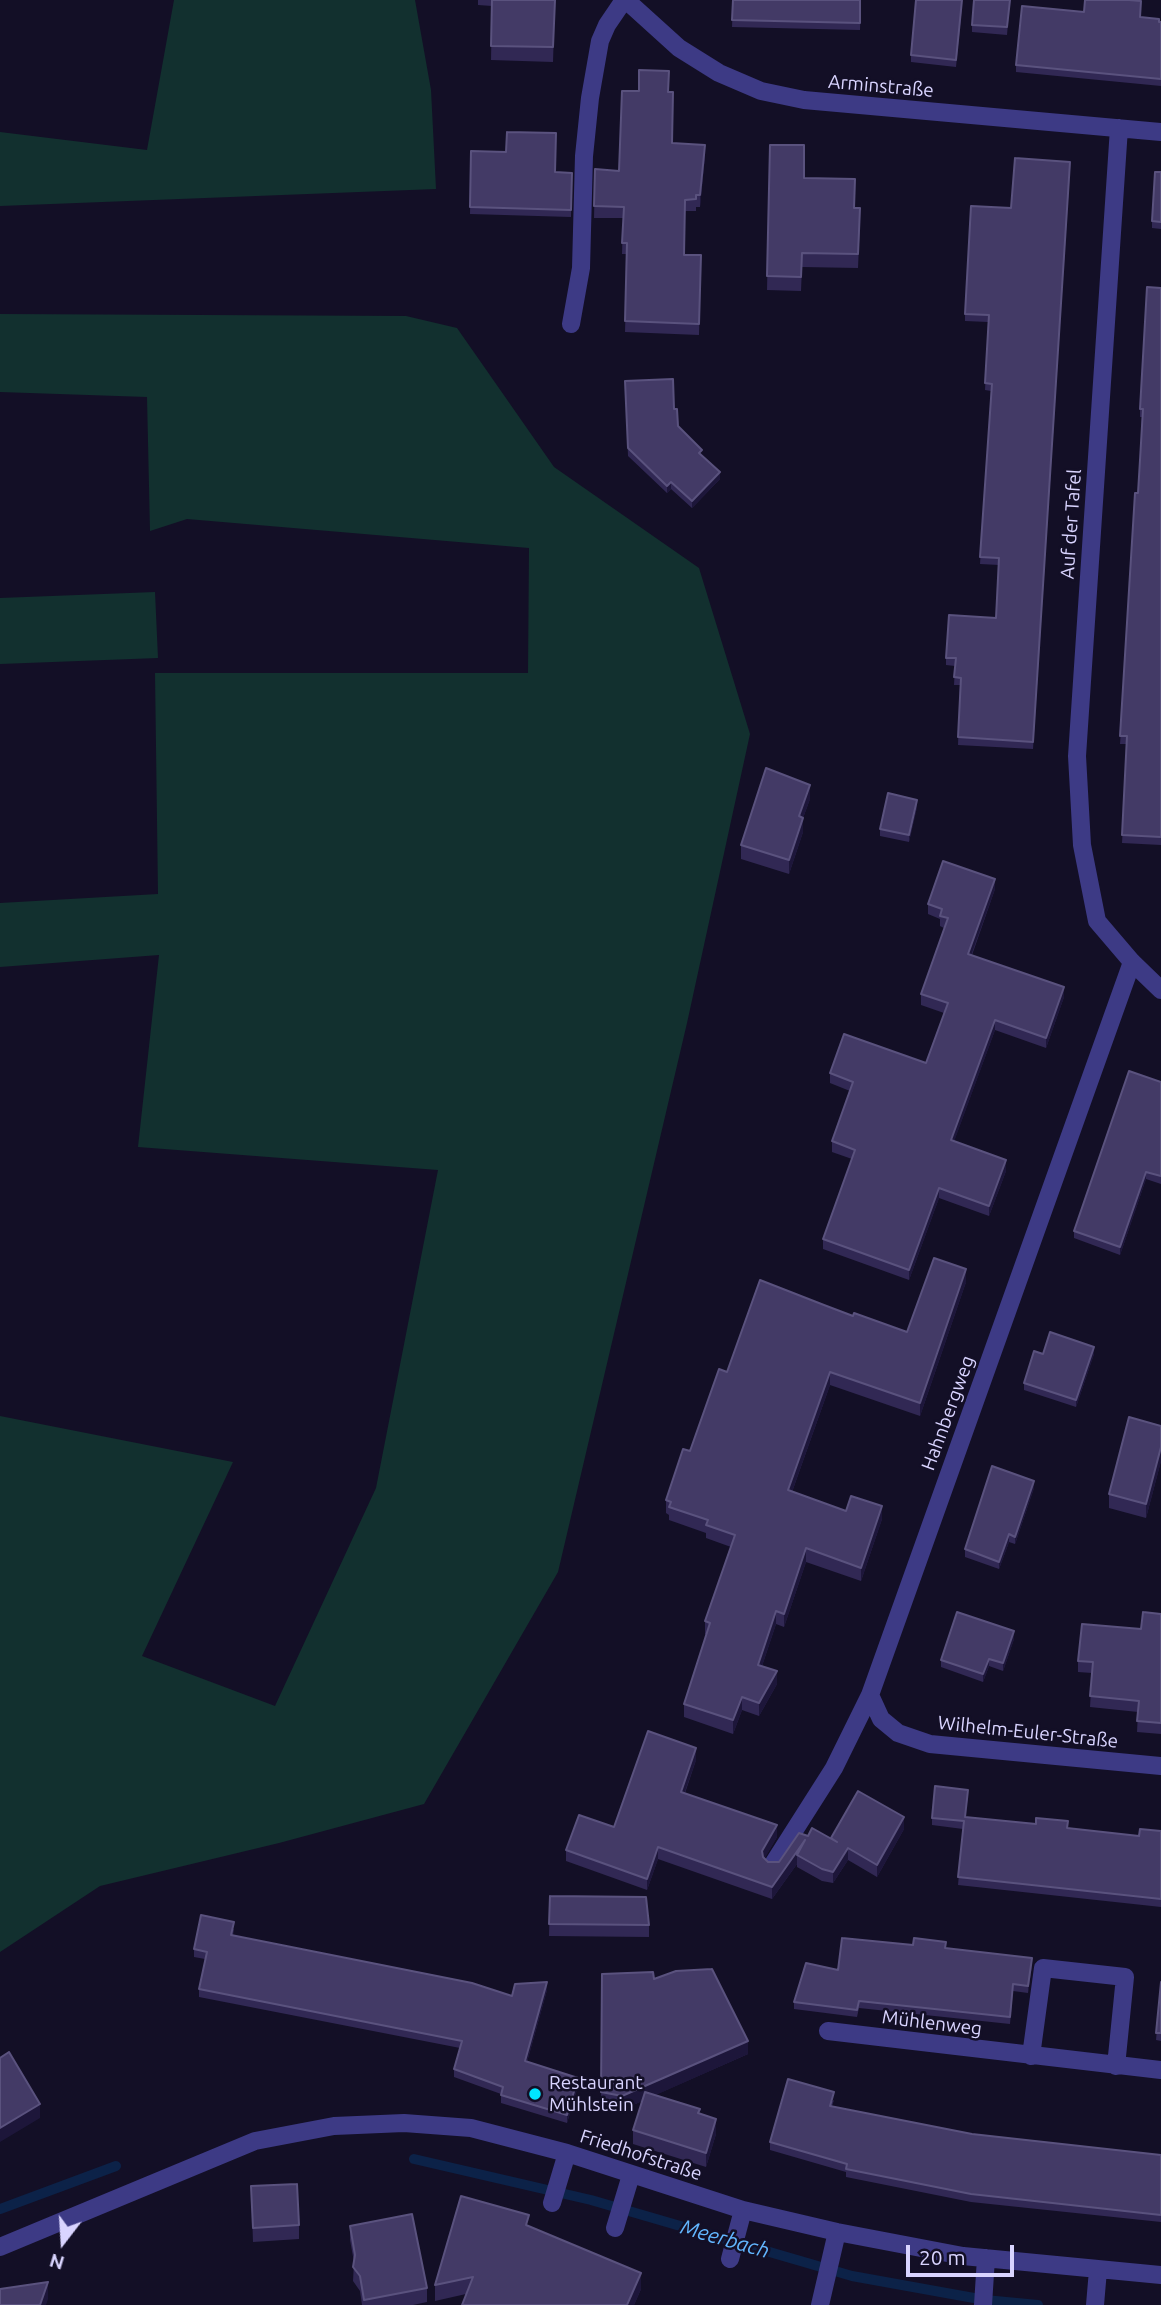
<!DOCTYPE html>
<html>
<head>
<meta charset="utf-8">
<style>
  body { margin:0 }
  #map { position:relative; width:1161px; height:2305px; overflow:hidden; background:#130f26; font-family:Ubuntu,sans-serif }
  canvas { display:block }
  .north { position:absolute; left:28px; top:2207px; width:70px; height:70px; -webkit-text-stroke:5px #130f26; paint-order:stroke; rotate:197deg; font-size:19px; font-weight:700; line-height:28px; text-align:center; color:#d9d4ff }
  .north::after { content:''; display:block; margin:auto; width:24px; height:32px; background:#d9d4ff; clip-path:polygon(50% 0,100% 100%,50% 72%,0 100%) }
  .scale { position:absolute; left:906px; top:2245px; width:108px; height:32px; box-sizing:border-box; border:4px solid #d9d4ff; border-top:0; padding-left:9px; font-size:21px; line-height:24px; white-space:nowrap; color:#d9d4ff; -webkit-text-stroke:5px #130f26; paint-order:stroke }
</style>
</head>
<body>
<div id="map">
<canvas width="1161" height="2305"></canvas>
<div class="north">N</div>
<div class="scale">20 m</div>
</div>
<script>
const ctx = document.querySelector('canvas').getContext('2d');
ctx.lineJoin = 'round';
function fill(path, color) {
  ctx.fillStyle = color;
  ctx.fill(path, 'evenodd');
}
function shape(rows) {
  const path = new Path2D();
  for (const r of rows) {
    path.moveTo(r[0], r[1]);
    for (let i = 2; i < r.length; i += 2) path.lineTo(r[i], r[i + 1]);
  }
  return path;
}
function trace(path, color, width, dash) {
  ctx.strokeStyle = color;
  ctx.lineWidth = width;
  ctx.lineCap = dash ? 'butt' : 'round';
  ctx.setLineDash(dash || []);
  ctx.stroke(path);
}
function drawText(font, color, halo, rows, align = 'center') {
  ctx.font = font + ' Ubuntu,sans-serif';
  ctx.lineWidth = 5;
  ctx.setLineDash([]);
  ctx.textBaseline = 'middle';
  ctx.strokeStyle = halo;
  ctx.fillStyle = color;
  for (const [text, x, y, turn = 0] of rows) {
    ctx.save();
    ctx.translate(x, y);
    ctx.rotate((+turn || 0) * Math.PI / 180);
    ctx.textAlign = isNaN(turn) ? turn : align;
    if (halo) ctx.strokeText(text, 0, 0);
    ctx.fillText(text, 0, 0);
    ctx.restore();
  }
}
const green = shape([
  [174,0,415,0,431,90,436,189,0,206,0,132,147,150],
  [0,314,406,316,457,328,554,467,699,568,750,734,687,1023,558,1572,424,1804,279,1843,100,1886,0,1952,0,1416,233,1462,142,1656,275,1706,376,1488,438,1170,138,1147,159,955,0,967,0,903,158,894,155,673,528,673,529,548,187,519,150,531,147,397,0,392],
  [155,592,158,658,0,664,0,598]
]);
const stream = shape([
  [414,2159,591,2200,852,2276,985,2300,1038,2305],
  [0,2209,116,2166]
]);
const minor = shape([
  [626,0,679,48,719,73,761,91,804,100,1161,132],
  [1119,128,1077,756,1082,845,1097,921,1132,962,1161,990],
  [571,324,581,268,584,156,590,98,600,41,607,25,624,0],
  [870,1695,881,1719,898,1733,930,1744,1161,1766],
  [773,1864,834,1768,870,1695,1132,962],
  [828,2031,1161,2070],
  [1031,2056,1043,1968,1125,1977,1116,2066],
  [552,2203,567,2153],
  [615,2228,631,2175],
  [0,2247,255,2141,334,2126,404,2123,471,2128,567,2153,743,2210,837,2232,963,2256,1161,2275],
  [730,2259,743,2210],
  [820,2305,837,2232],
  [983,2305,986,2258],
  [1095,2305,1098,2270]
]);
const wall = shape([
  [478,0,555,0,553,62,491,60,492,6,478,5],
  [733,0,861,0,860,30,732,27],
  [1010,0,1007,35,972,32,972,25],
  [962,6,956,67,911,62,911,55],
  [1084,12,1140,17,1161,22,1161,86,1016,72,1016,65],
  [669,92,672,143,705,156,700,207,696,207,696,211,685,211,684,255,701,255,699,335,625,332,627,254,622,254,623,218,594,218,595,169,619,171],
  [770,145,804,178,855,208,860,222,858,268,802,267,801,291,767,290],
  [471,151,555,172,572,173,571,217,470,214],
  [1070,169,1033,749,958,745,960,685,954,685,955,666,946,665,946,658,996,618,999,565,980,564,991,391,985,390,988,322,965,321,965,314,1011,208],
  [1161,172,1161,229,1152,228,1152,221],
  [1161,288,1161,845,1122,843,1127,744,1120,744,1138,493,1142,417,1140,417,1140,409],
  [625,381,674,409,678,426,720,479,692,508,671,489,667,493,628,456],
  [810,799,803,818,803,832,789,874,741,859,741,845],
  [917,807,909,842,880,836,880,829],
  [995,889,972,955,1064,997,1046,1048,995,1030,954,1141,1006,1171,989,1216,939,1198,909,1280,823,1249,823,1239,852,1159,832,1152,832,1141,850,1091,830,1083,830,1073,926,1063,944,1013,921,1005,921,994,944,928,940,926,940,919,928,914,928,904],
  [1161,1082,1161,1184,1146,1179,1120,1255,1074,1238,1074,1231],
  [966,1282,920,1416,830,1385,792,1492,846,1511,882,1519,861,1581,806,1562,784,1627,776,1624,762,1666,777,1684,759,1716,742,1710,733,1734,684,1717,684,1704,707,1635,705,1634,705,1621,731,1547,706,1538,706,1533,669,1520,669,1515,666,1513,666,1500,727,1372,824,1305,853,1316,907,1332],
  [1043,1354,1094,1354,1076,1407,1024,1390,1024,1383],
  [1161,1426,1161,1461,1146,1518,1109,1508,1109,1494],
  [1034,1488,1015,1544,1009,1542,999,1569,965,1557,965,1549],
  [1161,1614,1161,1734,1137,1732,1138,1712,1090,1707,1092,1673,1078,1672,1078,1661,1141,1629],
  [1014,1639,1003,1671,989,1666,983,1682,941,1667,941,1660],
  [696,1760,685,1793,777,1837,764,1859,768,1862,779,1862,808,1836,831,1838,904,1829,877,1877,848,1860,833,1883,822,1881,797,1867,797,1864,772,1899,658,1859,647,1890,566,1861,566,1850,614,1827],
  [968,1797,965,1817,1139,1836,1161,1831,1161,1907,958,1885,963,1829,932,1825,932,1818],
  [550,1896,649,1925,649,1937,549,1936],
  [234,1929,233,1935,512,1996,547,1990,527,2062,578,2086,567,2123,501,2103,501,2094,454,2077,454,2069,460,2048,199,1997,199,1989,205,1959,194,1957,194,1949],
  [946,1948,1032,1965,1028,1993,1013,1991,1010,2024,859,2008,857,2017,794,2009,794,2002,838,1970],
  [602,1974,654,1979,748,2054,655,2095,700,2114,716,2134,706,2167,633,2144,633,2130,642,2101,622,2110,601,2105],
  [1161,1982,1161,2041,1156,2040],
  [834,2100,832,2106,972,2134,1161,2155,1161,2222,971,2202,846,2177,846,2172,770,2150,770,2142],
  [251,2186,299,2225,299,2239,253,2242],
  [350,2226,427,2288,427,2302,413,2305,362,2305,360,2291,353,2281,354,2262,350,2240],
  [529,2226,641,2289,634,2305,462,2305,466,2294,435,2301,435,2285]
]);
const shadedWall = shape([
  [705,145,705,156,700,207,700,195],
  [720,472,720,479,692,508,692,501],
  [671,482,671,489,667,493,667,486],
  [810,785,810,799,803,818,803,832,789,874,789,860,799,816],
  [917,800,917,807,909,842,909,835],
  [995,879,995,889,968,964,968,954],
  [1064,987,1064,997,1046,1048,1046,1038],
  [995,1020,995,1030,951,1150,951,1140],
  [1006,1160,1006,1171,989,1216,989,1206],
  [1146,1172,1146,1179,1120,1255,1120,1247],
  [939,1188,939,1198,909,1280,909,1270],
  [966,1269,966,1282,920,1416,920,1403],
  [1094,1347,1094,1354,1076,1407,1076,1400],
  [830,1372,830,1385,788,1503,788,1490],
  [1161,1447,1161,1461,1146,1518,1146,1504],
  [1034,1481,1034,1488,1015,1544,1015,1537],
  [882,1506,882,1519,861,1581,861,1568],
  [1009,1534,1009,1542,999,1569,999,1562],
  [806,1548,806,1562,784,1627,784,1614],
  [776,1611,776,1624,758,1678,758,1665],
  [1014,1631,1014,1639,1003,1671,1003,1663],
  [989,1659,989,1666,983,1682,983,1674],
  [777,1671,777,1684,759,1716,759,1703],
  [742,1697,742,1710,733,1734,733,1720],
  [696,1748,696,1760,681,1803,681,1792],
  [904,1817,904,1829,877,1877,877,1865],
  [777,1825,777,1837,762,1863,762,1851],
  [805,1840,797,1855,797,1864,772,1899,772,1887],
  [658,1847,658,1859,647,1890,647,1879],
  [848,1848,848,1860,833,1883,833,1872],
  [1032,1958,1032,1965,1028,1993,1028,1986],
  [547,1982,547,1990,525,2069,525,2061],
  [748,2041,748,2054,622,2110,622,2096],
  [578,2078,578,2086,567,2123,567,2115],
  [40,2104,40,2118,0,2142,0,2128],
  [716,2119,716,2134,706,2167,706,2153],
  [641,2273,641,2289,634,2305,627,2305],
  [48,2282,48,2299,46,2305,40,2305]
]);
const building = shape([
  [492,0,555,0,553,47,491,46,492,0],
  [733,0,860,0,860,23,732,20,733,0],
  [916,0,962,0,956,60,911,55,916,0],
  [974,0,1010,0,1007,27,972,25,974,0],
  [1085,0,1129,0,1141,1,1140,17,1159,19,1159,22,1161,22,1161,79,1016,65,1022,6,1084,12,1085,0],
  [639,70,669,71,668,92,673,92,672,143,705,145,700,195,696,195,696,199,685,200,684,255,701,255,699,324,625,321,627,243,622,243,624,207,594,206,595,169,619,171,622,91,639,91,639,70],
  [507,132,556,133,555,172,572,173,571,210,470,207,471,151,506,152,507,132],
  [770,145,804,145,804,178,855,179,854,208,860,208,858,254,802,253,801,277,767,276,770,145],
  [1015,158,1070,162,1033,742,958,737,961,678,954,677,956,658,946,658,949,615,996,618,999,558,980,557,992,384,985,383,989,315,965,314,971,206,1011,208,1015,158],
  [1155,172,1161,172,1161,222,1152,221,1155,172],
  [1147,287,1161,288,1161,837,1122,835,1127,736,1120,736,1135,493,1138,493,1140,460,1143,409,1140,409,1147,287],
  [673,379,674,409,677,409,678,426,702,450,699,453,720,472,692,501,671,482,667,486,628,448,625,381,673,379],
  [766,768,810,785,799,816,803,818,789,860,741,845,766,768],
  [888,793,917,800,909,835,880,829,888,793],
  [943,861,995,879,968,954,1064,987,1046,1038,995,1020,951,1140,1006,1160,989,1206,939,1188,909,1270,823,1239,855,1150,832,1141,853,1082,830,1073,844,1034,926,1063,948,1003,921,994,948,918,940,916,942,909,928,904,943,861],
  [1129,1071,1161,1082,1161,1176,1146,1172,1120,1247,1074,1231,1129,1071],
  [934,1258,966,1269,920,1403,830,1372,788,1490,846,1511,851,1496,882,1506,861,1568,806,1548,784,1614,776,1611,758,1665,777,1671,759,1703,742,1697,733,1720,684,1704,710,1623,705,1621,735,1535,706,1525,708,1520,669,1507,671,1502,666,1500,683,1449,690,1451,719,1369,727,1372,760,1280,824,1305,853,1316,854,1313,907,1332,934,1258],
  [1050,1332,1094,1347,1076,1400,1024,1383,1034,1351,1043,1354,1050,1332],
  [1129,1417,1161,1426,1161,1447,1146,1504,1109,1494,1129,1417],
  [992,1466,1034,1481,1015,1537,1009,1534,999,1562,965,1549,992,1466],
  [957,1612,1014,1631,1003,1663,989,1659,983,1674,941,1660,957,1612],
  [1143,1612,1161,1614,1161,1723,1137,1721,1139,1701,1090,1696,1093,1662,1078,1661,1082,1624,1141,1629,1143,1612],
  [648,1731,696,1748,681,1792,777,1825,762,1851,763,1857,768,1862,779,1862,799,1833,808,1836,812,1828,837,1842,831,1838,858,1791,904,1817,877,1865,848,1848,833,1872,822,1869,797,1855,805,1840,772,1887,658,1847,647,1879,566,1850,579,1815,614,1827,648,1731],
  [935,1786,968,1790,965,1817,1036,1824,1036,1818,1068,1821,1067,1828,1139,1836,1140,1829,1161,1831,1161,1899,958,1877,964,1821,932,1818,935,1786],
  [550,1896,646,1897,649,1925,549,1924,550,1896],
  [201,1915,234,1922,231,1935,472,1983,512,1996,515,1984,547,1982,525,2061,578,2078,567,2115,501,2095,503,2087,454,2069,462,2041,199,1989,207,1952,194,1949,201,1915],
  [842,1938,913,1945,914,1938,946,1942,945,1948,1032,1958,1028,1986,1013,1984,1010,2017,859,2001,857,2010,794,2002,806,1963,838,1970,842,1938],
  [712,1969,748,2041,622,2096,601,2092,602,1974,653,1972,654,1979,676,1971,712,1969],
  [1161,1982,1161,2033,1156,2033,1161,1982],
  [9,2052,40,2104,0,2128,0,2058,9,2052],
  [788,2079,834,2092,830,2106,972,2134,1161,2155,1161,2215,971,2194,846,2169,847,2164,770,2142,788,2079],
  [645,2092,700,2109,698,2113,716,2119,706,2153,633,2130,645,2092],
  [297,2184,299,2225,253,2228,251,2186,297,2184],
  [461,2196,529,2215,526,2225,641,2273,627,2305,462,2305,473,2277,435,2285,461,2196],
  [412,2214,427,2288,364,2300,360,2276,353,2267,355,2255,350,2226,412,2214],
  [48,2282,40,2305,0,2305,0,2289,48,2282]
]);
const markers = [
  [535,2094,7,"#00e5ff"]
];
const streetNames = [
  ["Arminstraße",881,86,5],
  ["Auf der Tafel",1071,524,-86],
  ["Hahnbergweg",948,1413,-70],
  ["Wilhelm-Euler-Straße",1028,1732,6],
  ["Mühlenweg",932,2023,7],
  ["Friedhofstraße",641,2155,18]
];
const poiNames = [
  ["Restaurant",549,2083],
  ["Mühlstein",549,2105]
];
const waterNames = [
  ["Meerbach",725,2239,16]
];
fill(green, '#12302f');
trace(stream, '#0c2248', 10);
trace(minor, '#3d3a85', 18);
fill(wall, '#312854');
fill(shadedWall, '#1d163a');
fill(building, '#433a66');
trace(building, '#5a527e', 2);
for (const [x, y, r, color] of markers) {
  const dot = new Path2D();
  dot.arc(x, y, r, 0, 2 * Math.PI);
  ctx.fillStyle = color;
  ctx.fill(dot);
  trace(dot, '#130f26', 2.5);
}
drawText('19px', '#d9d4ff', '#130f26', streetNames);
drawText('19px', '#d9d4ff', '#130f26', poiNames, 'left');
drawText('italic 21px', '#62b6ff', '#130f26', waterNames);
</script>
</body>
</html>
